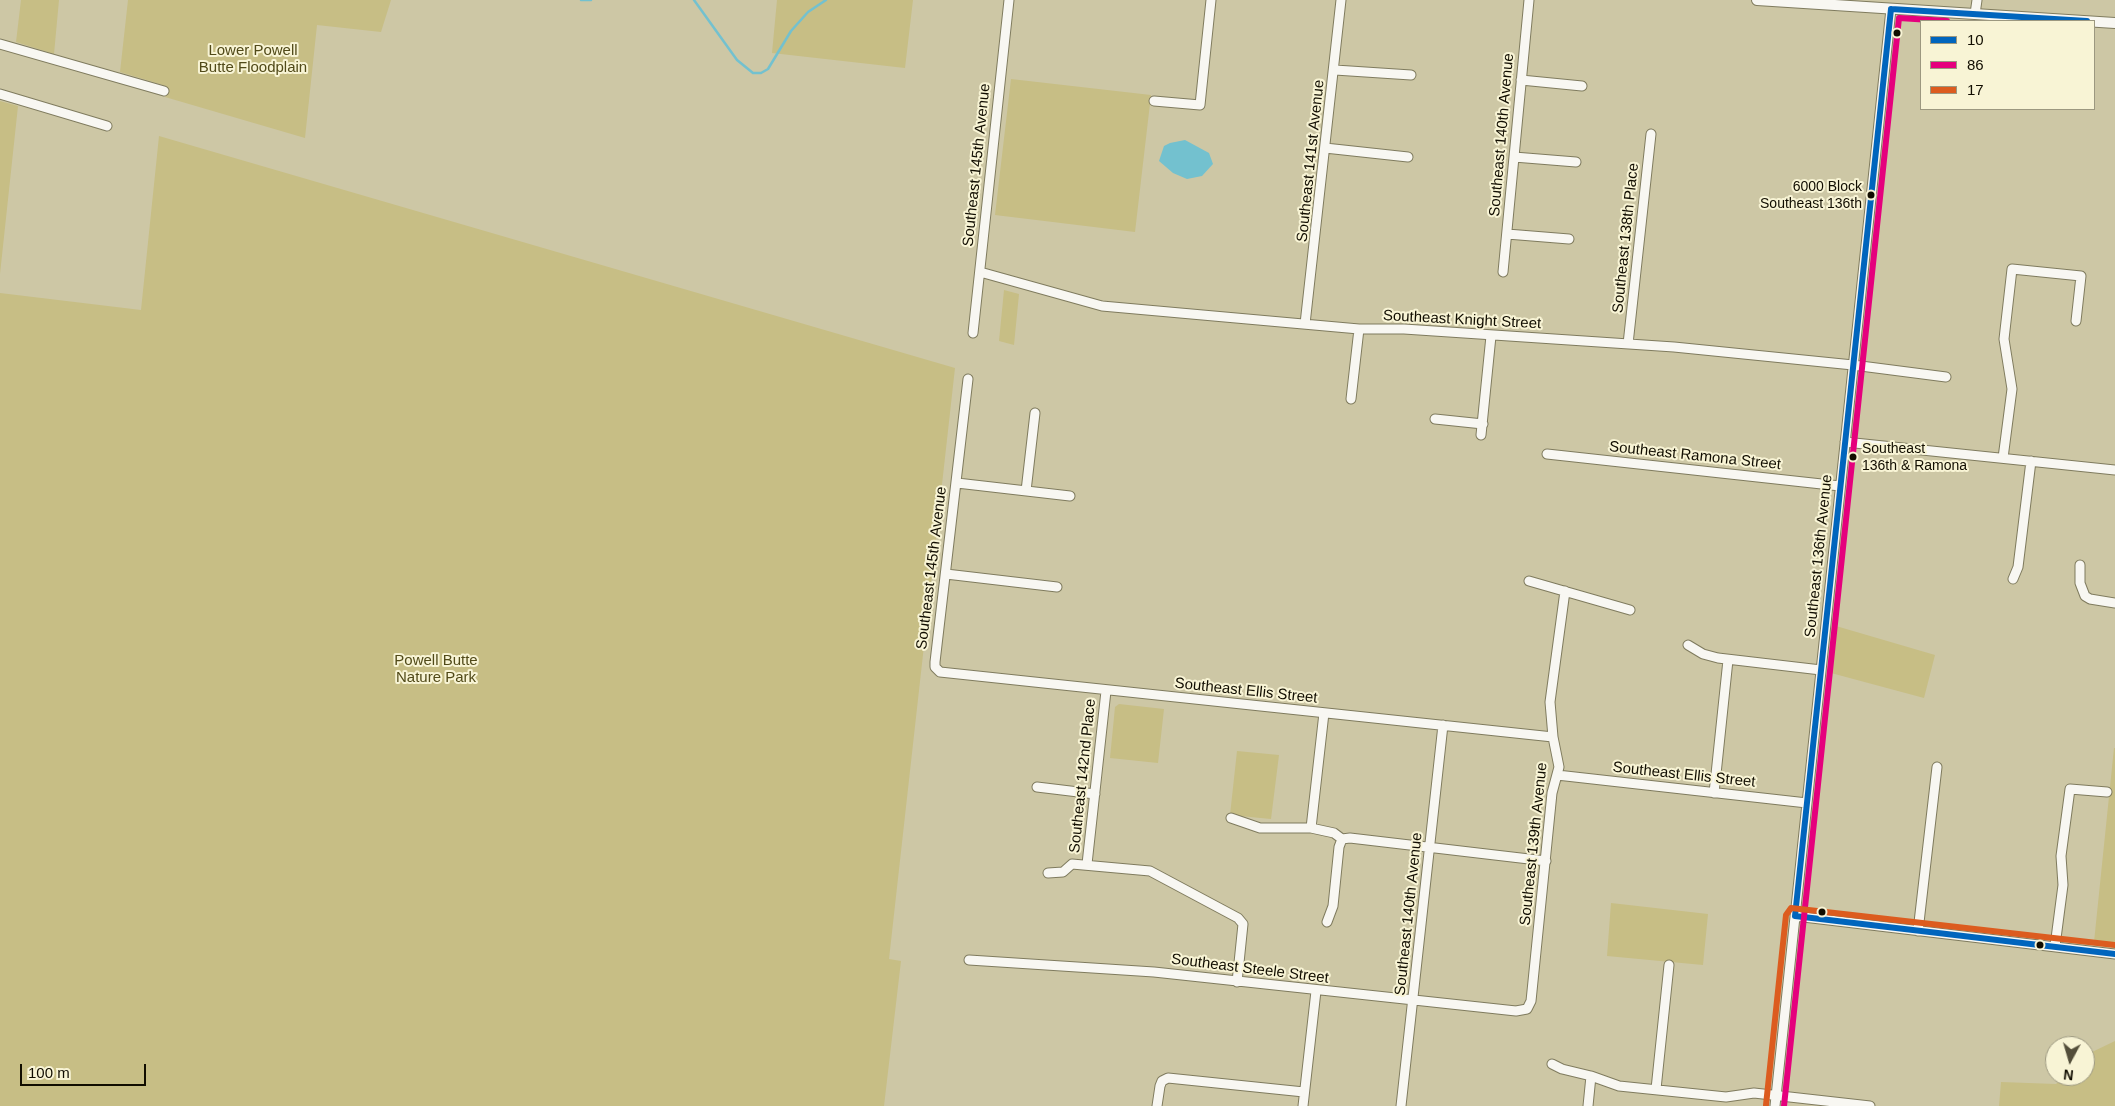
<!DOCTYPE html>
<html>
<head>
<meta charset="utf-8">
<style>
  body { margin:0 }
  #map { position:relative; width:2115px; height:1106px; overflow:hidden; background:#cdc7a5; font-family:Arial,sans-serif }
  canvas { display:block }
  .legend { position:absolute; left:1920px; top:20px; width:175px; height:90px; box-sizing:border-box; background:#f8f4d5; border:1px solid #9c9880; margin:0; padding:6px 9px; list-style:none; font-size:15px; color:#110d00 }
  .legend li { display:flex; align-items:center; gap:10px; height:25px }
  .legend b { width:25px; border:1px solid #9c9880 }
  .north { position:absolute; left:2045px; top:1036px; width:50px; height:50px; box-sizing:border-box; background:#f8f4d5; border:1px solid #9c9880; border-radius:50%; rotate:186deg; font-size:14px; font-weight:700; line-height:20px; text-align:center; color:#110d00 }
  .north::after { content:''; display:block; margin:auto; width:18px; height:22px; background:#534e3a; clip-path:polygon(50% 0,100% 100%,50% 72%,0 100%) }
  .scale { position:absolute; left:20px; top:1064px; width:126px; height:22px; box-sizing:border-box; border:2px solid #110d00; border-top:0; padding-left:6px; font-size:15px; line-height:18px; white-space:nowrap; color:#110d00; -webkit-text-stroke:4px #f8f4d5; paint-order:stroke }
</style>
</head>
<body>
<div id="map">
<canvas width="2115" height="1106"></canvas>
<ul class="legend">
<li><b style="height:6px;background:#0065bd"></b>10</li>
<li><b style="height:6px;background:#e5007d"></b>86</li>
<li><b style="height:6px;background:#dc5c1f"></b>17</li>
</ul>
<div class="north">N</div>
<div class="scale">100 m</div>
</div>
<script>
const ctx = document.querySelector('canvas').getContext('2d');
ctx.lineJoin = 'round';
function fill(path, color) {
  ctx.fillStyle = color;
  ctx.fill(path, 'evenodd');
}
function shape(rows) {
  const path = new Path2D();
  for (const r of rows) {
    path.moveTo(r[0], r[1]);
    for (let i = 2; i < r.length; i += 2) path.lineTo(r[i], r[i + 1]);
  }
  return path;
}
function trace(path, color, width, dash) {
  ctx.strokeStyle = color;
  ctx.lineWidth = width;
  ctx.lineCap = dash ? 'butt' : 'round';
  ctx.setLineDash(dash || []);
  ctx.stroke(path);
}
function drawText(font, color, halo, rows, align = 'center') {
  ctx.font = font + ' Arial,sans-serif';
  ctx.lineWidth = 4;
  ctx.setLineDash([]);
  ctx.textBaseline = 'middle';
  ctx.strokeStyle = halo;
  ctx.fillStyle = color;
  for (const [text, x, y, turn = 0] of rows) {
    ctx.save();
    ctx.translate(x, y);
    ctx.rotate((+turn || 0) * Math.PI / 180);
    ctx.textAlign = isNaN(turn) ? turn : align;
    if (halo) ctx.strokeText(text, 0, 0);
    ctx.fillText(text, 0, 0);
    ctx.restore();
  }
}
const green = shape([
  [21,0,59,0,54,54,16,42],
  [128,0,391,0,381,32,317,25,305,138,165,97,166,86,120,72],
  [777,0,913,0,905,68,772,53],
  [1011,79,1151,95,1135,232,995,215],
  [0,101,18,106,0,274],
  [159,136,955,368,889,959,901,961,884,1106,0,1106,0,293,141,310],
  [1004,290,1019,294,1014,345,999,341],
  [1836,626,1935,655,1924,698,1831,673],
  [1119,704,1164,709,1158,763,1110,758,1115,707],
  [2114,748,2115,748,2115,945,2094,942],
  [1237,751,1279,755,1271,819,1230,815],
  [1611,903,1708,914,1703,965,1607,956],
  [2115,1041,2115,1106,1999,1106,2001,1082,2056,1084,2065,1076,2085,1076,2085,1058,2092,1052]
]);
const water = shape([
  [1185,140,1209,153,1213,164,1202,176,1187,179,1173,173,1159,161,1164,146,1170,143]
]);
const stream = shape([
  [581,0,591,0],
  [694,0,737,60,753,73,761,73,768,69,791,31,808,12,826,0]
]);
const minor = shape([
  [1975,14,1977,0],
  [0,44,164,91],
  [1335,70,1411,75],
  [1521,80,1582,86],
  [0,94,107,126],
  [1154,101,1200,105,1211,0],
  [1325,148,1408,157],
  [1514,157,1576,162],
  [1507,234,1569,239],
  [980,272,1102,306,1359,329,1404,329,1674,347,1853,365,1946,377],
  [1503,272,1529,0],
  [1305,324,1341,0],
  [973,333,1009,0],
  [1628,344,1651,134],
  [968,379,935,662,935,667,940,672,1553,737],
  [1351,399,1359,329],
  [1435,419,1483,424],
  [1481,435,1491,336],
  [1845,442,2115,470],
  [1547,454,1840,486],
  [2003,458,2012,389,2004,339,2012,269,2081,276,2076,321],
  [957,483,1070,496],
  [1026,491,1035,413],
  [2080,565,2080,583,2085,596,2090,599,2115,603],
  [946,574,1057,587],
  [2013,579,2018,567,2031,461],
  [1529,581,1630,610],
  [1688,645,1703,654,1718,658,1821,670],
  [1557,775,1807,803],
  [1037,787,1095,794],
  [1714,793,1728,660],
  [1231,818,1260,828,1311,828,1334,833,1342,839],
  [1311,828,1324,713],
  [1342,839,1350,838,1546,861],
  [1087,864,1106,691],
  [1048,873,1063,872,1072,864,1150,871,1238,918,1243,924,1237,982],
  [1795,916,2115,954],
  [1327,922,1333,906,1339,847,1342,839],
  [1918,931,1937,767],
  [2055,946,2063,885,2061,856,2070,789,2107,792],
  [969,960,1154,972,1516,1011,1527,1009,1531,1001,1552,793,1559,767,1553,737,1550,702,1565,591],
  [1552,1064,1562,1069,1591,1076,1619,1086,1726,1097,1754,1093,1870,1106],
  [1656,1089,1669,965],
  [1157,1106,1160,1086,1162,1081,1168,1078,1304,1092],
  [1303,1106,1316,991],
  [1401,1106,1443,725],
  [1588,1106,1591,1076],
  [1775,1106,1891,9]
]);
const major = shape([
  [1757,0,2115,23]
]);
const bus1 = shape([
  [1891,9,2087,21],
  [1795,916,1891,9],
  [1795,916,2115,954]
]);
const bus2 = shape([
  [1784,1106,1899,18,1947,21]
]);
const bus3 = shape([
  [1766,1105,1786,915,1791,908,2115,945]
]);
const markers = [
  [1897,33,4.5,"#110d00"],
  [1871,195,4.5,"#110d00"],
  [1853,457,4.5,"#110d00"],
  [1822,912,4.5,"#110d00"],
  [2040,945,4.5,"#110d00"]
];
const busNames = [
  ["6000 Block",1862,187],
  ["Southeast 136th",1862,204],
  ["Southeast",1862,449,"left"],
  ["136th & Ramona",1862,466,"left"]
];
const parkNames = [
  ["Lower Powell",253,51],
  ["Butte Floodplain",253,68],
  ["Powell Butte",436,661],
  ["Nature Park",436,678]
];
const streetNames = [
  ["Southeast 140th Avenue",1502,135,-85],
  ["Southeast 141st Avenue",1311,161,-84],
  ["Southeast 145th Avenue",977,165,-84],
  ["Southeast 138th Place",1626,238,-84],
  ["Southeast Knight Street",1462,320,3],
  ["Southeast Ramona Street",1695,456,6],
  ["Southeast 136th Avenue",1819,556,-84],
  ["Southeast 145th Avenue",932,568,-83],
  ["Southeast Ellis Street",1246,691,6],
  ["Southeast Ellis Street",1684,775,6],
  ["Southeast 142nd Place",1083,776,-84],
  ["Southeast 139th Avenue",1534,844,-84],
  ["Southeast 140th Avenue",1409,914,-84],
  ["Southeast Steele Street",1250,969,7]
];
fill(green, '#c7be85');
fill(water, '#73c1cf');
trace(stream, '#73c1cf', 2.5);
trace(minor, '#7f7b5e', 11);
trace(major, '#7f7b5e', 12);
trace(minor, '#f8f7f2', 9);
trace(major, '#f8f7f2', 10);
trace(bus1, '#0065bd', 6);
trace(bus2, '#e5007d', 6);
trace(bus3, '#dc5c1f', 6);
for (const [x, y, r, color] of markers) {
  const dot = new Path2D();
  dot.arc(x, y, r, 0, 2 * Math.PI);
  ctx.fillStyle = color;
  ctx.fill(dot);
  trace(dot, '#f8f4d5', 2);
}
drawText('14px', '#110d00', '#f8f4d5', busNames, 'right');
drawText('15px', '#514a19', '#f8f4d5', parkNames);
drawText('15px', '#110d00', '#f8f4d5', streetNames);
</script>
</body>
</html>
